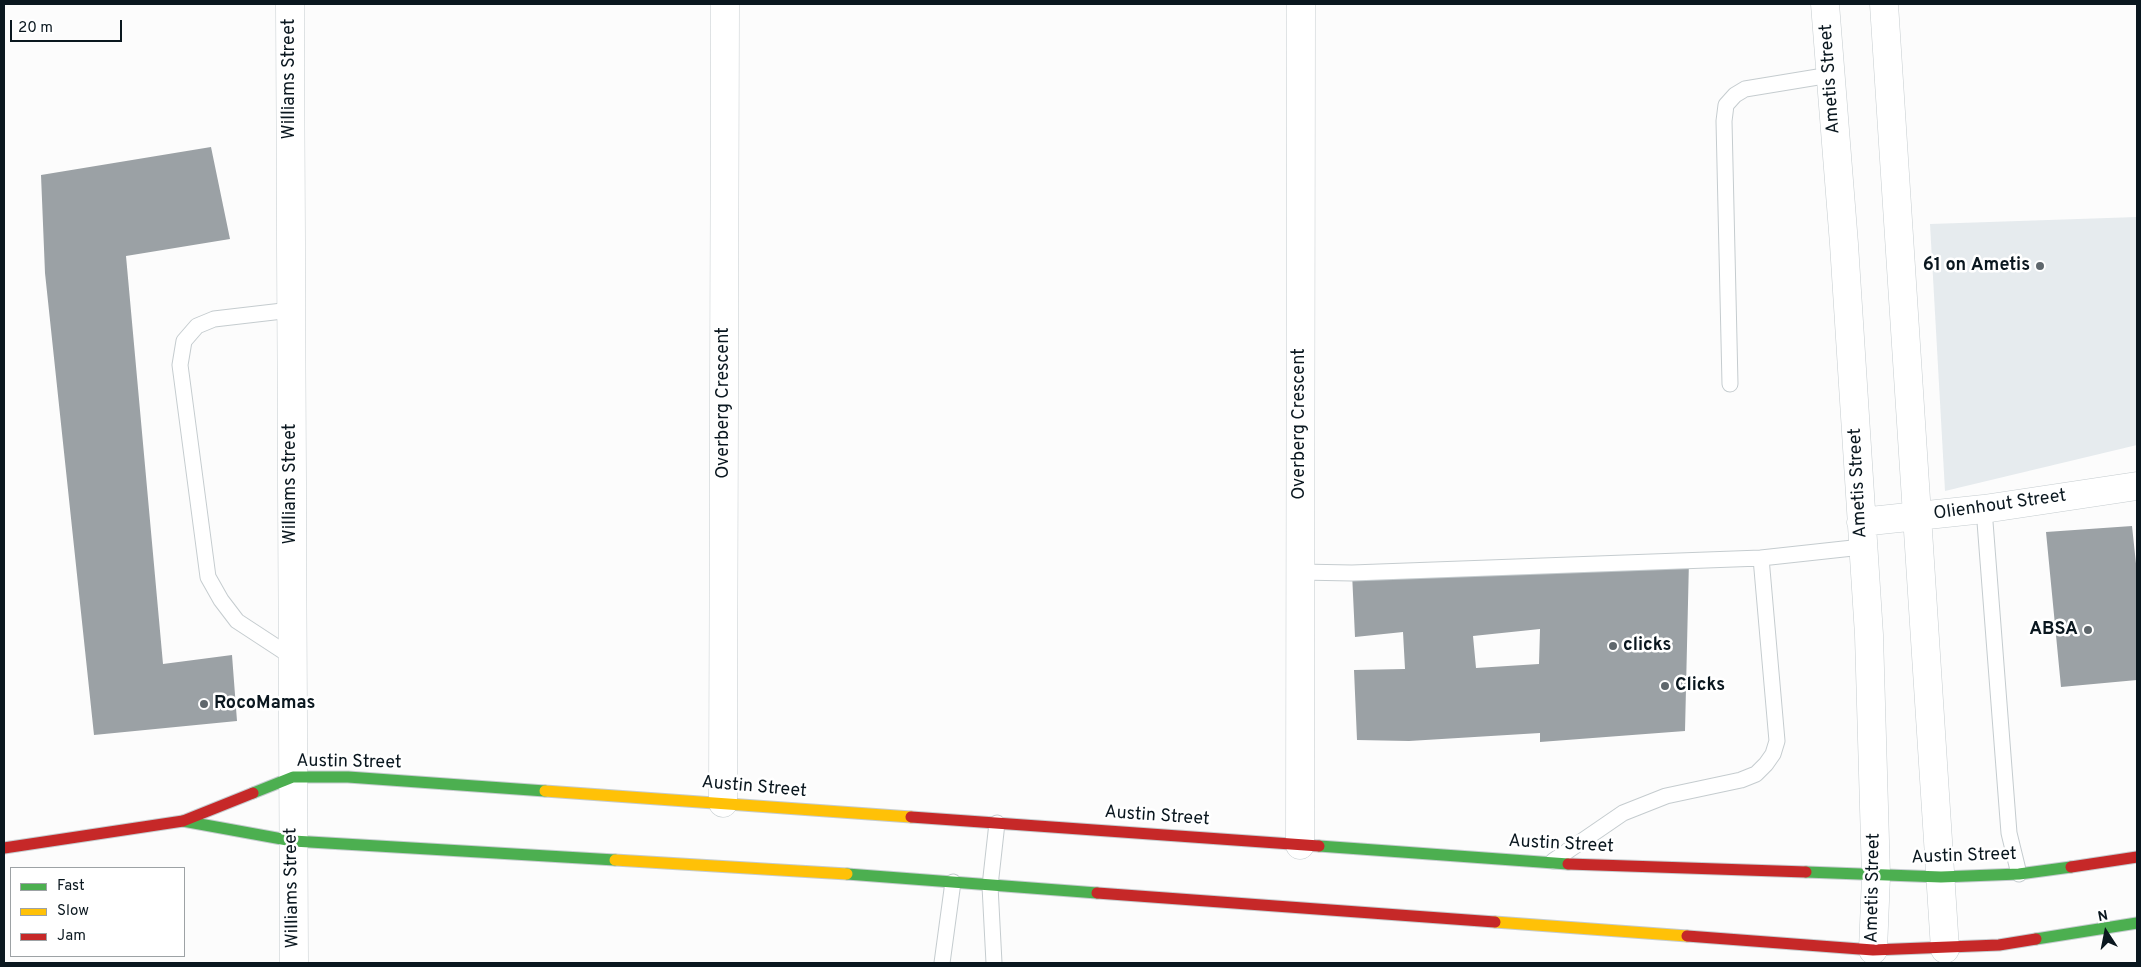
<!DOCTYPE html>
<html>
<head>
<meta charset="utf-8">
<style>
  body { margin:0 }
  #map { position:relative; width:2141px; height:967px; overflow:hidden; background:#fcfcfc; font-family:Overpass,sans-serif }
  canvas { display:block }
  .frame { position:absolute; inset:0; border:5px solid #0a171f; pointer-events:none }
  .legend { position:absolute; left:10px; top:867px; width:175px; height:90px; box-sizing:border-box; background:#fff; border:1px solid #9da2a5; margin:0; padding:6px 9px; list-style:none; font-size:15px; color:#0a171f }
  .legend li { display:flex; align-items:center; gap:10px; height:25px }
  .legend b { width:25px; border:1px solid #9da2a5 }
  .north { position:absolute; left:2081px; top:907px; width:50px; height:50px; -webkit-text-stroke:4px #fff; paint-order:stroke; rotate:349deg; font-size:14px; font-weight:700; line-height:20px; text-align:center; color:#0a171f }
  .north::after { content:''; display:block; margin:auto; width:18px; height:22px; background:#0a171f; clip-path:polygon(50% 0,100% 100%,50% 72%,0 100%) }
  .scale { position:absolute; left:10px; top:20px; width:112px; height:22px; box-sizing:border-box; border:2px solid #0a171f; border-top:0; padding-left:6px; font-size:15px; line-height:18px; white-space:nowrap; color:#0a171f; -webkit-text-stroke:4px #fff; paint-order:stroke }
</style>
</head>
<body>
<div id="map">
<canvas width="2141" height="967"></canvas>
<div class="frame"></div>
<ul class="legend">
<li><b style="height:6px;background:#4caf50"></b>Fast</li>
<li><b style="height:6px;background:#ffc107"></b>Slow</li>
<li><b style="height:6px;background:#c62828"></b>Jam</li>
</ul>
<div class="north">N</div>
<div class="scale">20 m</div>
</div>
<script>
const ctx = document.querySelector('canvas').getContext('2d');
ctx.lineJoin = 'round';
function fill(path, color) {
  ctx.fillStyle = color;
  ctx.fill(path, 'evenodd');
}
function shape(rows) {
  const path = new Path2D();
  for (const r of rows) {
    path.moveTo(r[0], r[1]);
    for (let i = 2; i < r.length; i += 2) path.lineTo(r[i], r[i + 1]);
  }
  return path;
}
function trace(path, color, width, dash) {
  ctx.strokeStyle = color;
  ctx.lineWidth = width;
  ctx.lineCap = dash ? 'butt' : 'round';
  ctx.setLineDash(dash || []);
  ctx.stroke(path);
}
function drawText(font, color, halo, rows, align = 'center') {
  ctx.font = font + ' Overpass,sans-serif';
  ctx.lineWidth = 5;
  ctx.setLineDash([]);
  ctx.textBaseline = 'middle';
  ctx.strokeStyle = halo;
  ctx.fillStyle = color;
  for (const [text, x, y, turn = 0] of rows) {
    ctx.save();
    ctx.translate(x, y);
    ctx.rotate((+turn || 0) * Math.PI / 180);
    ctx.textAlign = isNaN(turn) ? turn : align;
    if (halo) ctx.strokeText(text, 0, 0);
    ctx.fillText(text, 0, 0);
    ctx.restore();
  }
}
const built = shape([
  [2137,217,2137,445,1945,491,1930,224]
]);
const building = shape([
  [211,147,230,239,126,256,163,664,232,655,237,721,94,735,45,273,41,175],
  [2132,526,2137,573,2137,680,2061,687,2046,532],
  [1689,560,1685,731,1540,742,1540,733,1409,741,1357,740,1354,670,1405,669,1403,632,1355,637,1352,573],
  [1540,629,1539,664,1476,668,1473,636]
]);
const lane = shape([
  [291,310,214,319,197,326,184,341,180,365,208,577,221,600,237,621,292,657],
  [1730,384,1724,121,1726,105,1735,95,1745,89,1830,75],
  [1984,509,2009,833,2019,874],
  [1300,572,1352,573,1761,558],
  [1553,861,1623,813,1666,796,1741,780,1756,774,1766,764,1773,754,1777,741,1761,558,1862,547],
  [942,963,953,882],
  [994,963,990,886,997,823]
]);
const street = shape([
  [290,4,294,963],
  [1825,4,1844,244,1869,635,1876,876,1873,950],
  [1884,4,1945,949],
  [1861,522,1984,509,2137,486],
  [723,803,725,4],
  [1300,845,1301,4]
]);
const fast = shape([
  [253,793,293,777,348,777,545,791],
  [183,821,293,841,615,860],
  [1319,846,1568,864],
  [1806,872,1941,877,2019,874,2071,867],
  [847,874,1097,893],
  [2036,939,2137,923]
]);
const slow = shape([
  [545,791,911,817],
  [615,860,847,874],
  [1495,922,1687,936]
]);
const jam = shape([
  [911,817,1319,846],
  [4,848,183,821,253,793],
  [1568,864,1806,872],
  [2071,867,2137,857],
  [1097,893,1495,922],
  [1687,936,1873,950,1999,945,2036,939]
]);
const markers = [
  [2040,266,5,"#5f676c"],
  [2088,630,5,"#5f676c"],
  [1613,646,5,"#5f676c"],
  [1665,686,5,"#5f676c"],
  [204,704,5,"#5f676c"]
];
const streetNames = [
  ["Williams Street",290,79,-90],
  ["Ametis Street",1831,79,-94],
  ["Overberg Crescent",724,403,-90],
  ["Overberg Crescent",1300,424,-90],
  ["Ametis Street",1859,483,-93],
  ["Williams Street",291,484,-90],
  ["Olienhout Street",2000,506,-8],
  ["Austin Street",349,763,1],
  ["Austin Street",754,788,5],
  ["Austin Street",1157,817,4],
  ["Austin Street",1561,845,3],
  ["Austin Street",1964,857,-2],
  ["Williams Street",293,888,-91],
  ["Ametis Street",1874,888,-89]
];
const poiNames = [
  ["61 on Ametis",2030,266,"right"],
  ["ABSA",2078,630,"right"],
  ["clicks",1623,646],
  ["Clicks",1675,686],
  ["RocoMamas",214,704]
];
fill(built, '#e6ebee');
fill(building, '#9ba1a5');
trace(lane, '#c5cccf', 17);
trace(street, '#c5cccf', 29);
trace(fast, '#c5cccf', 13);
trace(slow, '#c5cccf', 13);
trace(jam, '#c5cccf', 13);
trace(lane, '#fff', 15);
trace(street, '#fff', 28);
trace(fast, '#4caf50', 11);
trace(slow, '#ffc107', 11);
trace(jam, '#c62828', 11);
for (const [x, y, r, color] of markers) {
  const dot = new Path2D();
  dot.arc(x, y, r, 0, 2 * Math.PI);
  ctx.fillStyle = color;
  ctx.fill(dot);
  trace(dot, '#fff', 2);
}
drawText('18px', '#0a171f', '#fff', streetNames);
drawText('bold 18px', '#0a171f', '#fff', poiNames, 'left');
</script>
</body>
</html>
